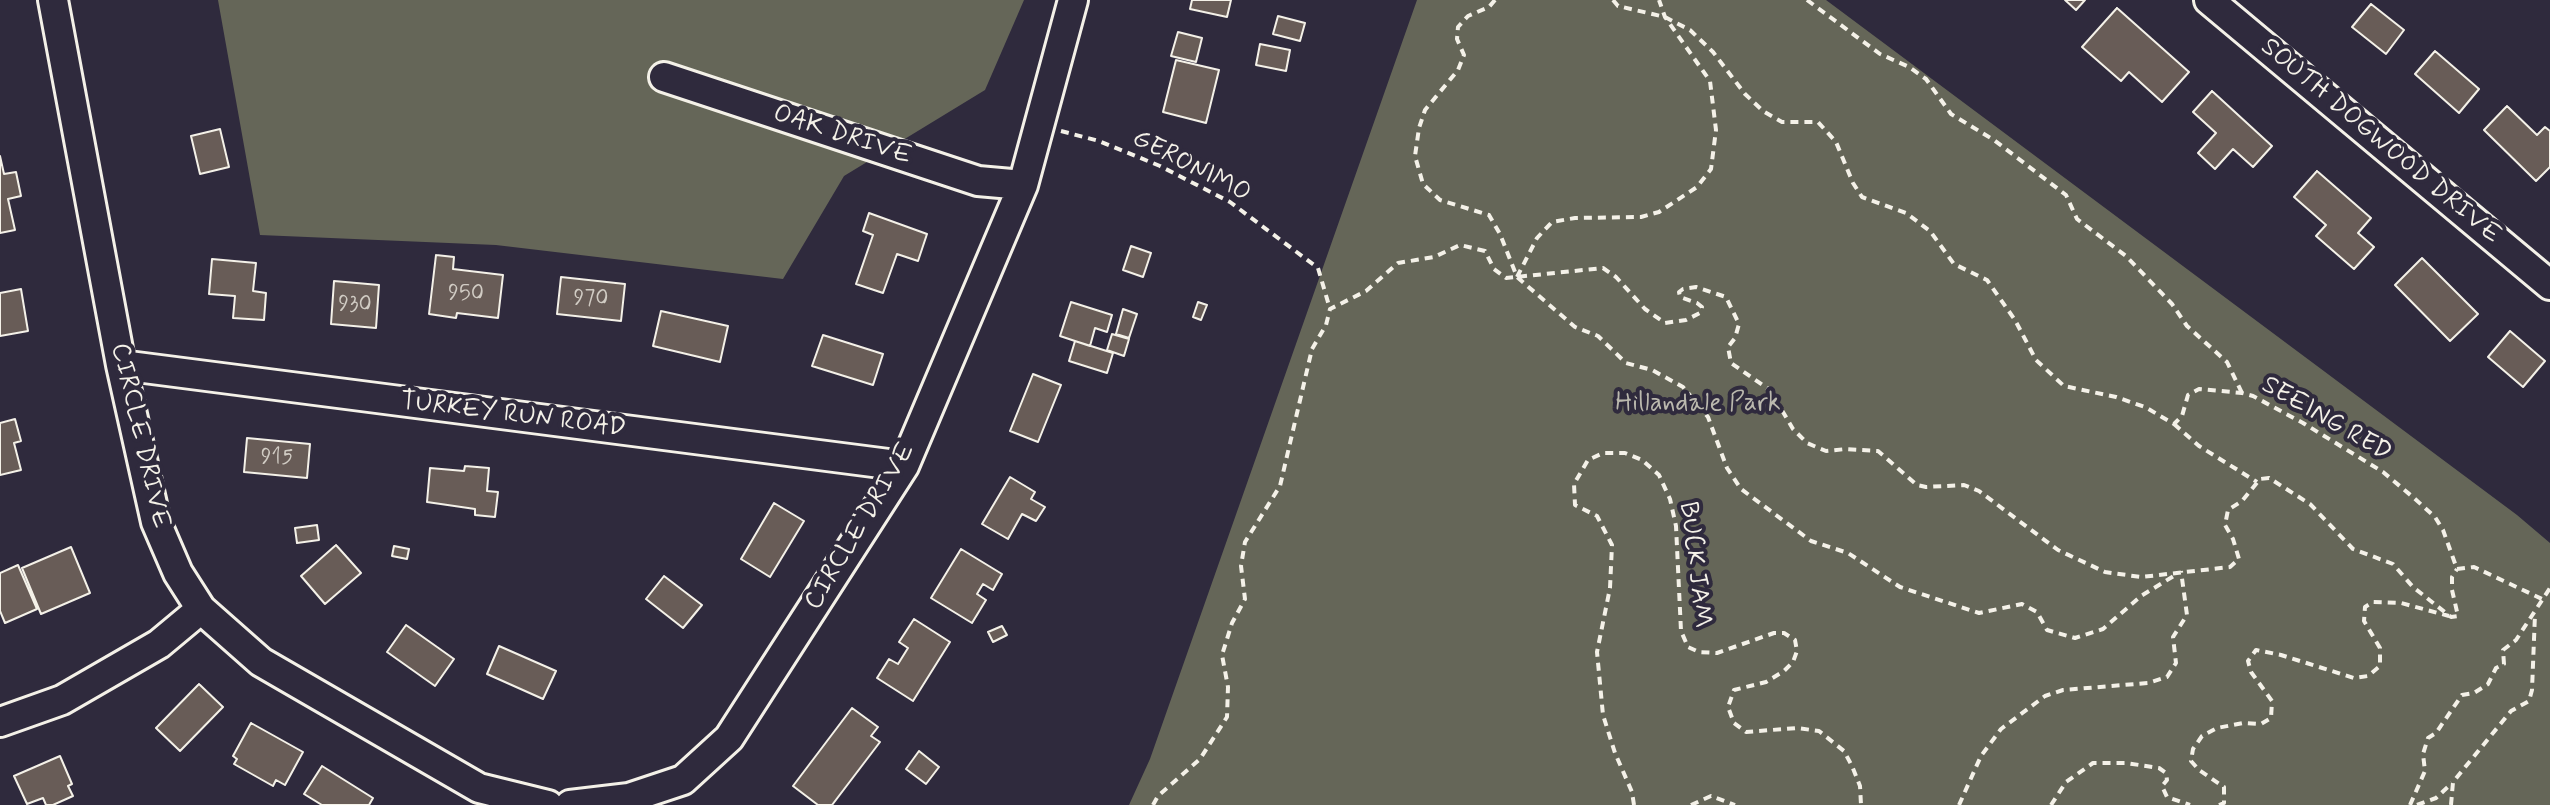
<!DOCTYPE html>
<html>
<head>
<meta charset="utf-8">
<style>
  body { margin:0 }
  canvas { display:block; background:#2f2a3d }
</style>
</head>
<body>
<canvas width="2550" height="805"></canvas>
<script>
const ctx = document.querySelector('canvas').getContext('2d');
ctx.lineJoin = 'round';
function fill(path, color) {
  ctx.fillStyle = color;
  ctx.fill(path, 'evenodd');
}
function shape(rows) {
  const path = new Path2D();
  for (const r of rows) {
    path.moveTo(r[0], r[1]);
    for (let i = 2; i < r.length; i += 2) path.lineTo(r[i], r[i + 1]);
  }
  return path;
}
function trace(path, color, width, dash) {
  ctx.strokeStyle = color;
  ctx.lineWidth = width;
  ctx.lineCap = dash ? 'butt' : 'round';
  ctx.setLineDash(dash || []);
  ctx.stroke(path);
}
function drawText(font, color, halo, rows, align = 'center') {
  ctx.font = font + ' Mynerve,sans-serif';
  ctx.lineWidth = 8;
  ctx.setLineDash([]);
  ctx.textBaseline = 'middle';
  ctx.strokeStyle = halo;
  ctx.fillStyle = color;
  for (const [text, x, y, turn = 0] of rows) {
    ctx.save();
    ctx.translate(x, y);
    ctx.rotate((+turn || 0) * Math.PI / 180);
    ctx.textAlign = isNaN(turn) ? turn : align;
    if (halo) ctx.strokeText(text, 0, 0);
    ctx.fillText(text, 0, 0);
    ctx.restore();
  }
}
const green = shape([
  [218,0,1024,0,985,90,844,176,783,279,496,245,260,235],
  [1417,0,1826,0,2517,515,2550,543,2550,805,1129,805,1150,759]
]);
const building = shape([
  [1192,0,1231,0,1227,17,1190,9,1192,0],
  [2065,0,2085,0,2076,10,2065,0],
  [2371,4,2404,30,2386,54,2352,27,2371,4],
  [2117,8,2189,72,2162,102,2129,72,2121,81,2082,47,2117,8],
  [1278,16,1305,23,1300,41,1273,34,1278,16],
  [1178,32,1202,38,1196,62,1171,56,1178,32],
  [1260,44,1290,50,1286,71,1256,65,1260,44],
  [2435,51,2479,89,2459,113,2415,74,2435,51],
  [1176,60,1219,70,1206,123,1163,112,1176,60],
  [2212,91,2272,146,2253,167,2233,149,2215,169,2198,153,2216,133,2193,112,2212,91],
  [2507,106,2537,135,2545,127,2550,131,2550,167,2536,181,2484,130,2507,106],
  [220,129,229,167,200,174,191,136,220,129],
  [0,156,4,174,16,172,21,196,8,199,15,230,0,233,0,156],
  [2317,171,2371,218,2358,233,2374,247,2354,269,2316,236,2326,225,2294,197,2317,171],
  [869,213,927,234,918,261,897,254,883,293,856,284,873,235,863,231,869,213],
  [1131,246,1151,253,1143,277,1123,270,1131,246],
  [436,255,454,257,453,269,503,275,498,318,457,313,456,318,429,314,436,255],
  [2422,258,2478,314,2450,341,2395,285,2422,258],
  [212,259,256,263,253,291,266,293,264,320,233,318,235,296,209,294,212,259],
  [561,277,625,284,621,321,557,314,561,277],
  [334,281,379,285,376,328,331,324,334,281],
  [21,289,28,331,0,336,0,293,21,289],
  [1071,302,1112,315,1107,332,1095,328,1090,346,1060,336,1071,302],
  [1198,302,1207,305,1201,320,1193,317,1198,302],
  [1123,309,1137,314,1129,338,1116,334,1123,309],
  [661,311,728,326,720,362,653,346,661,311],
  [2510,331,2545,361,2523,387,2488,357,2510,331],
  [1112,334,1129,339,1124,356,1107,350,1112,334],
  [823,335,883,354,873,385,812,366,823,335],
  [1075,341,1113,353,1107,373,1069,361,1075,341],
  [1033,374,1061,385,1038,442,1010,431,1033,374],
  [15,419,21,441,14,443,21,470,0,475,0,423,15,419],
  [247,438,310,444,307,478,244,472,247,438],
  [465,466,489,468,487,491,498,492,495,517,475,515,475,509,427,502,430,468,464,471,465,466],
  [1010,477,1035,492,1031,499,1045,507,1036,521,1022,514,1008,539,982,524,1010,477],
  [774,503,804,521,770,577,741,559,774,503],
  [317,525,319,540,297,543,295,528,317,525],
  [336,545,361,573,325,604,301,576,336,545],
  [394,546,409,549,407,559,392,556,394,546],
  [71,547,90,593,41,614,22,568,71,547],
  [961,549,1002,574,993,590,983,584,977,594,986,600,972,623,931,598,961,549],
  [18,565,37,609,5,623,0,611,0,573,18,565],
  [664,576,702,605,683,628,646,599,664,576],
  [914,619,950,642,913,701,877,678,889,659,898,664,908,648,899,642,914,619],
  [406,625,454,659,435,686,387,652,406,625],
  [1002,626,1007,635,993,642,988,632,1002,626],
  [499,646,556,671,543,699,487,674,499,646],
  [199,684,223,707,180,751,156,728,199,684],
  [852,708,878,727,871,736,880,742,832,805,818,805,793,786,852,708],
  [251,723,303,752,285,785,276,780,273,786,234,764,237,759,233,756,251,723],
  [919,751,939,767,926,784,906,769,919,751],
  [60,756,72,784,68,786,73,796,53,805,46,805,43,798,27,804,14,776,60,756],
  [322,766,373,798,369,805,322,805,304,794,322,766]
]);
const path = shape([
  [1495,0,1489,7,1468,16,1458,27,1457,39,1464,55,1458,70,1425,110,1419,128,1415,156,1423,184,1440,200,1489,215,1500,234,1517,277,1575,327,1598,336,1626,363,1652,370,1683,387,1708,417,1727,468,1741,489,1811,541,1848,553,1900,587,1979,613,2022,604,2037,612,2047,630,2075,638,2103,629,2141,596,2177,574],
  [1613,0,1618,6,1665,17,1690,30,1713,52,1745,94,1763,111,1782,122,1818,122,1836,142,1853,183,1862,197,1906,213,1930,231,1954,264,1987,280,2015,320,2036,360,2064,386,2116,397,2145,407,2174,424,2182,416,2188,395,2199,389,2242,393,2253,396,2303,423,2383,472,2414,498,2435,517,2443,530,2457,569],
  [1807,0,1880,54,1909,67,1926,79,1951,114,1994,140,2066,195,2077,219,2126,256,2172,304,2187,326,2227,362,2242,393],
  [1061,131,1099,141,1160,166,1230,202,1318,268,1330,309],
  [1517,277,1537,238,1552,222,1575,218,1641,217,1659,212,1697,187,1711,169,1716,130,1710,81,1665,17,1659,0],
  [2174,424,2199,446,2257,482],
  [2457,569,2474,567,2542,599],
  [1153,805,1158,796,1200,759,1227,717,1228,687,1222,655,1232,623,1245,599,1241,566,1245,542,1280,486,1312,349,1326,325,1330,309,1366,291,1398,263,1434,257,1460,245,1485,251,1494,269,1506,278,1603,268,1616,277,1645,309,1665,323,1686,320,1700,313,1702,307,1697,303,1680,297,1679,292,1683,289,1696,287,1726,297,1739,324,1735,338,1728,347,1731,363,1770,390,1793,429,1807,443,1826,451,1846,449,1878,451,1917,485,1926,487,1964,485,1979,491,2058,550,2105,572,2141,577,2230,567,2239,559,2233,539,2225,525,2228,510,2242,501,2260,479,2269,478,2310,504,2353,549,2393,564,2413,587,2451,617,2458,616,2452,590,2452,577,2457,569],
  [1634,805,1632,792,1615,753,1603,715,1597,652,1610,588,1612,545,1597,516,1575,505,1574,484,1588,460,1603,453,1625,453,1642,460,1659,475,1670,499,1676,526,1681,631,1688,647,1699,652,1717,653,1774,633,1784,633,1795,640,1797,651,1793,662,1784,671,1766,682,1734,690,1728,707,1734,723,1746,732,1797,728,1819,731,1844,751,1852,766,1860,786,1861,805],
  [1691,805,1711,796,1735,805],
  [1959,805,1981,756,2001,729,2045,696,2063,690,2148,683,2167,677,2176,663,2173,637,2187,615,2181,571],
  [2051,805,2066,782,2093,763,2126,763,2159,768,2166,773,2167,780,2162,786,2167,797,2190,805],
  [2219,805,2224,803,2224,787,2199,770,2191,761,2193,749,2202,736,2217,728,2243,723,2261,724,2271,718,2272,701,2251,672,2248,661,2256,650,2281,655,2354,678,2368,676,2380,666,2380,648,2364,621,2365,607,2373,602,2401,603,2449,616],
  [2410,805,2425,771,2423,754,2428,738,2436,733,2462,695,2474,693,2488,684,2496,668,2504,664,2503,650,2516,640,2550,588],
  [2417,805,2436,798,2452,783],
  [2451,805,2453,782,2511,711,2529,701,2532,690,2535,614]
]);
const minor = shape([
  [53,0,121,365,156,522,178,573,201,609,261,662,479,788,548,805],
  [2209,0,2550,285],
  [664,77,978,181,1023,185],
  [121,365,904,466],
  [0,722,62,700,159,644,201,609],
  [570,805,629,798,683,780,729,738,904,466,1023,185,1073,0]
]);
const numberNames = [
  ["950",466,294],
  ["970",591,299],
  ["930",355,305],
  ["915",277,458]
];
const streetNames = [
  ["OAK DRIVE",842,136,18],
  ["SOUTH DOGWOOD DRIVE",2380,142,40],
  ["GERONIMO",1191,167,27],
  ["TURKEY RUN ROAD",513,416,7],
  ["SEEING RED",2326,420,30],
  ["CIRCLE DRIVE",139,436,77],
  ["CIRCLE DRIVE",861,527,-59],
  ["BUCK JAM",1694,565,83]
];
const parkNames = [
  ["Hillandale Park",1698,405]
];
fill(green, '#656658');
fill(building, '#685c57');
trace(building, '#f4f1e8', 2);
trace(minor, '#f4f1e8', 34);
trace(path, '#f4f1e8', 4, [8, 6]);
trace(minor, '#2f2a3d', 28);
drawText('22px', '#d1ccc4', null, numberNames);
drawText('26px', '#f4f1e8', '#2f2a3d', streetNames);
drawText('26px', '#bbb9ae', '#2f2a3d', parkNames);
</script>
</body>
</html>
